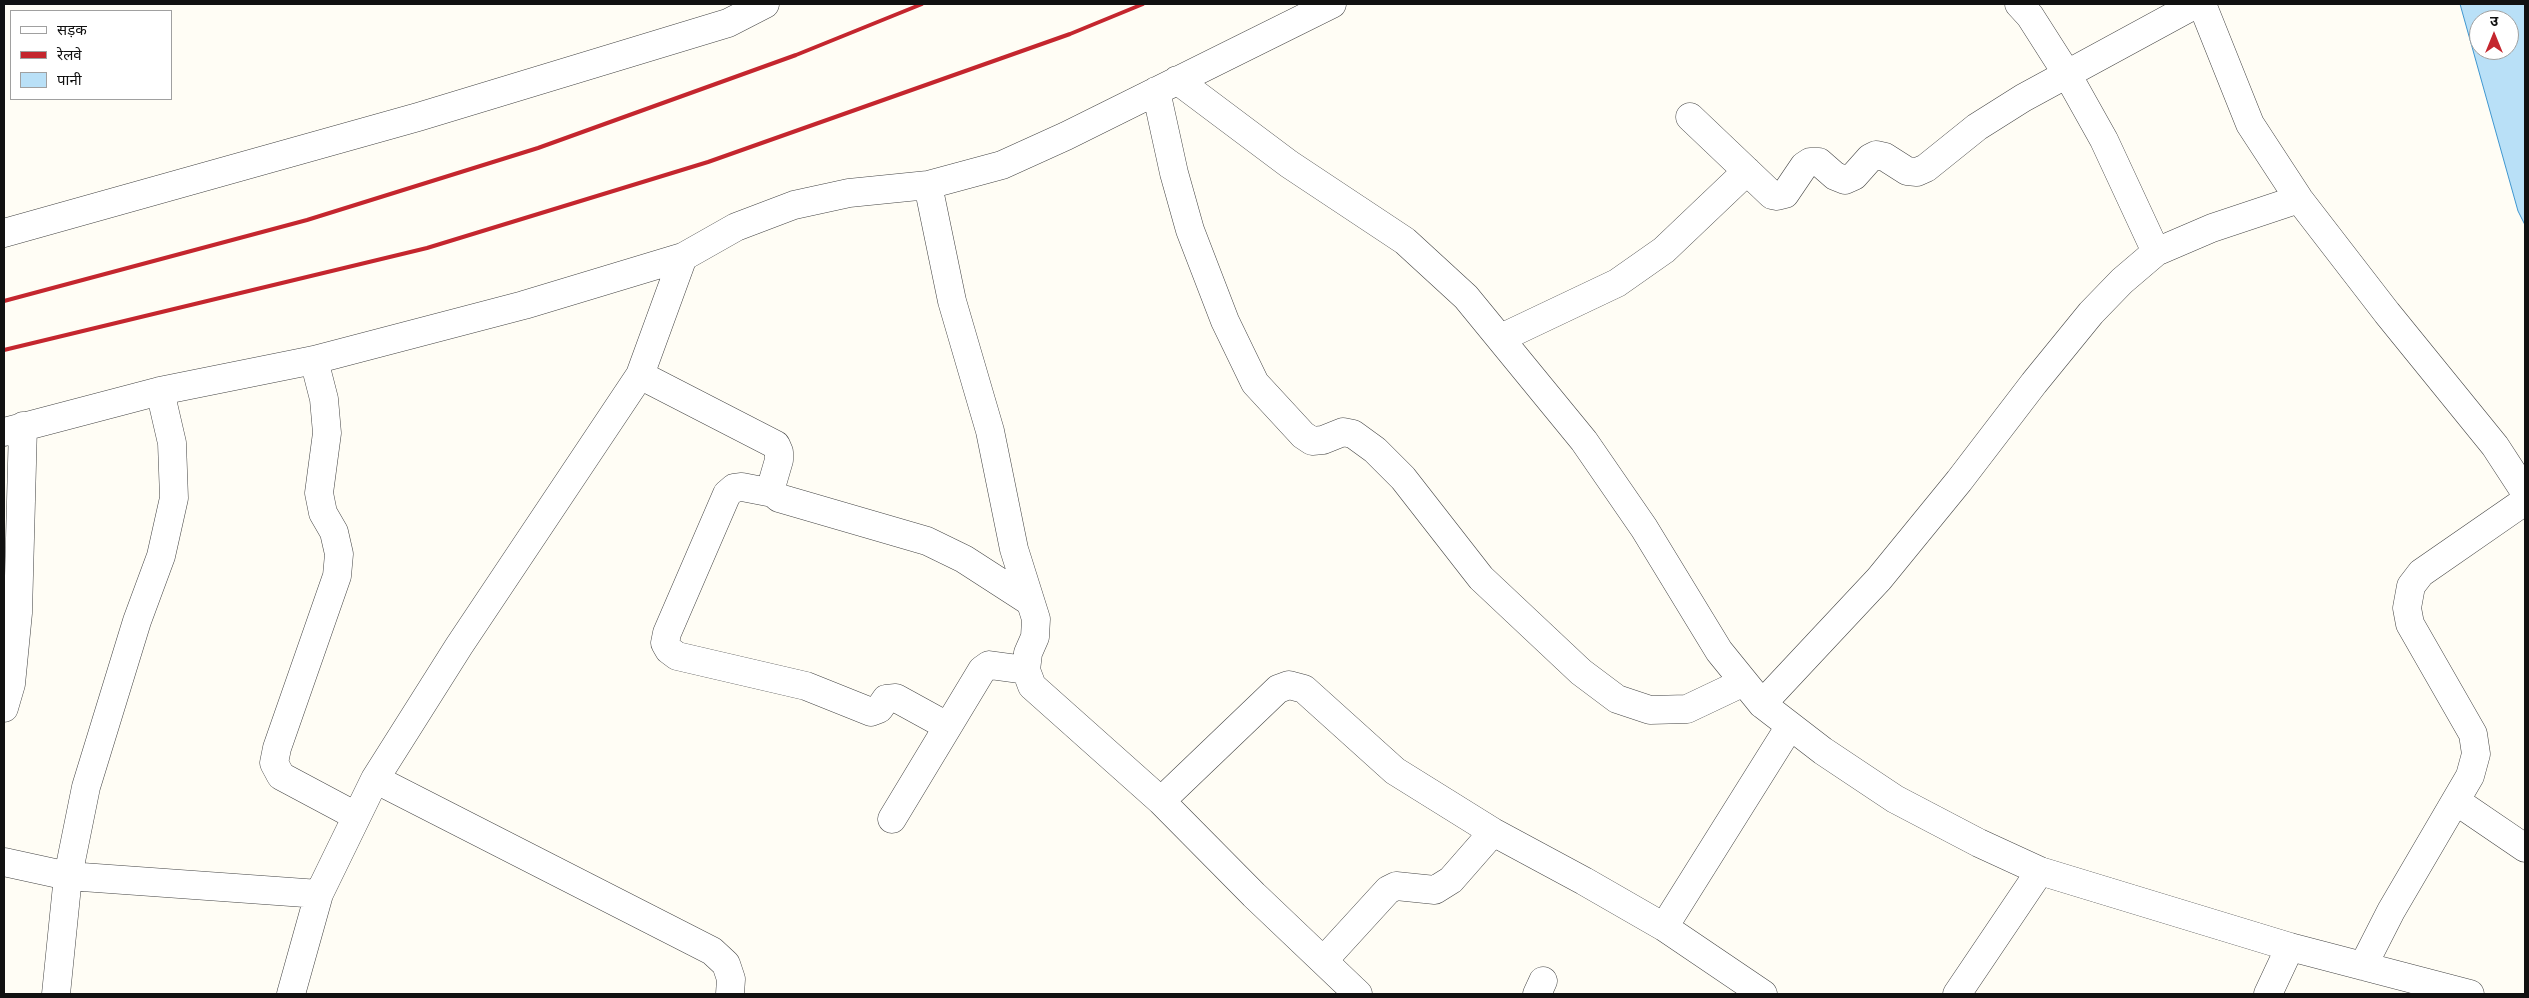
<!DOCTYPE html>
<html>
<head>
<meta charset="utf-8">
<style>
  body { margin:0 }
  #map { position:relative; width:2529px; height:998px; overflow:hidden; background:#fffdf5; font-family:"Playfair Display","Noto Sans Devanagari",serif }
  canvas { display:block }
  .frame { position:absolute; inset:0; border:5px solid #111; pointer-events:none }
  .legend { position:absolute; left:10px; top:10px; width:162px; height:90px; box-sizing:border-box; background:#fff; border:1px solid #a0a0a0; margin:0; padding:6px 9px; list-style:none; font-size:15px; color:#111 }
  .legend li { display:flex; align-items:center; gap:10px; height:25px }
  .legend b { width:25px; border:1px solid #a0a0a0 }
  .north { position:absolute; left:2469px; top:10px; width:50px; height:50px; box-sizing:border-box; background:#fff; border:1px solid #a0a0a0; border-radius:50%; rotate:0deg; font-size:14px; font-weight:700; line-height:20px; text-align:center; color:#111 }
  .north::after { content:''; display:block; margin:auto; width:18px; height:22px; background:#c4262e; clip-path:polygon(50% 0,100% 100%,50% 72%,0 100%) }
</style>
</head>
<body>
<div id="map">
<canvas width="2529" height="998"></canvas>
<div class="frame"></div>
<ul class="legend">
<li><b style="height:6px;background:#fff"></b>सड़क</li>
<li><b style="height:6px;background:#c4262e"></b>रेलवे</li>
<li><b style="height:14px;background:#b9e0f7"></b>पानी</li>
</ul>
<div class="north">उ</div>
</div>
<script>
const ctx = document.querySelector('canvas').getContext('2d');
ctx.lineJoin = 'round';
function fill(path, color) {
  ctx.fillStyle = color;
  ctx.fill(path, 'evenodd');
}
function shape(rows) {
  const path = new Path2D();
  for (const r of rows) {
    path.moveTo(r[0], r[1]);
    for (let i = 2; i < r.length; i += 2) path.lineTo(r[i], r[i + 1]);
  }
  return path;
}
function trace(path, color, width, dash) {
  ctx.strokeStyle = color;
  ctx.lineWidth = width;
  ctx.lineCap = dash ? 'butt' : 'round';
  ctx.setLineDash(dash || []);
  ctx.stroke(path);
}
const water = shape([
  [2460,4,2525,4,2525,225,2518,211,2460,4],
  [2479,20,2509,20,2509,50,2479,50,2479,20]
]);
const minor = shape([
  [2019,4,2030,16,2067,74,2104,140,2156,252],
  [2202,4,2250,124,2299,199,2387,313,2495,446,2525,492],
  [1177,80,1289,164,1405,241,1466,297,1584,441,1644,528,1719,651,1762,704,1823,751,1895,799,1979,843,2040,871,2290,947,2470,994],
  [1156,91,1174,173,1190,230,1225,321,1255,383,1303,435,1312,441,1323,440,1343,432,1353,434,1375,450,1403,478,1481,578,1581,672,1617,699,1650,710,1687,709,1744,682],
  [1690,117,1772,195,1777,196,1785,194,1804,166,1810,162,1819,162,1835,176,1845,180,1854,176,1870,158,1876,155,1885,157,1907,171,1917,172,1926,168,1977,127,2023,98,2196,4],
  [928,185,952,301,990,431,1014,549,1036,619,1035,637,1028,653,1026,670,1032,686,1161,801,1254,895,1358,994],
  [4,233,418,117,728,23,765,4],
  [1501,338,1617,283,1664,250,1747,171],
  [314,360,324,399,327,433,319,493,323,513,334,532,339,554,337,576,277,748,274,763,281,776,356,816],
  [640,375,776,445,779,452,779,460,772,484,773,493,779,498,927,541,964,559,1029,601],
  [4,432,160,391,314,360,524,305,683,257,736,227,794,205,849,193,928,185,1002,165,1066,136,1332,4],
  [773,493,742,487,734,488,727,494,667,633,665,643,669,650,677,656,806,686,871,712,879,709,886,699,896,698,947,726],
  [1762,704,1879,579,1959,481,2034,383,2091,313,2122,281,2156,252,2212,228,2299,199],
  [4,708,11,684,18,613,23,426],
  [375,779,712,951,726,964,731,979,730,994],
  [1161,801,1278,689,1289,685,1304,689,1395,771,1493,832,1584,881,1664,927,1763,994],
  [2456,801,2525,848],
  [892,819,982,670,989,665,1026,670],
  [4,862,68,876,319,894],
  [1664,927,1790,726],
  [1324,960,1388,890,1396,886,1435,890,1451,880,1493,832],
  [2363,966,2391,911,2470,776,2476,754,2473,734,2410,624,2407,608,2411,586,2421,573,2525,501],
  [56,994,68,876,86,787,137,621,161,556,174,498,172,443,160,391],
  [291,994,319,894,375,779,459,646,640,375,683,257],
  [1537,994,1543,981],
  [1957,994,2040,871],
  [2268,994,2290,947]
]);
const rail = shape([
  [4,301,307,220,538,148,796,55,922,4],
  [4,350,427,248,708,162,1070,34,1143,4]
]);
fill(water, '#b9e0f7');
trace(water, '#3f96cf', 1);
trace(minor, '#444', 29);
trace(minor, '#fff', 28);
trace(rail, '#c4262e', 4);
</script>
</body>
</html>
